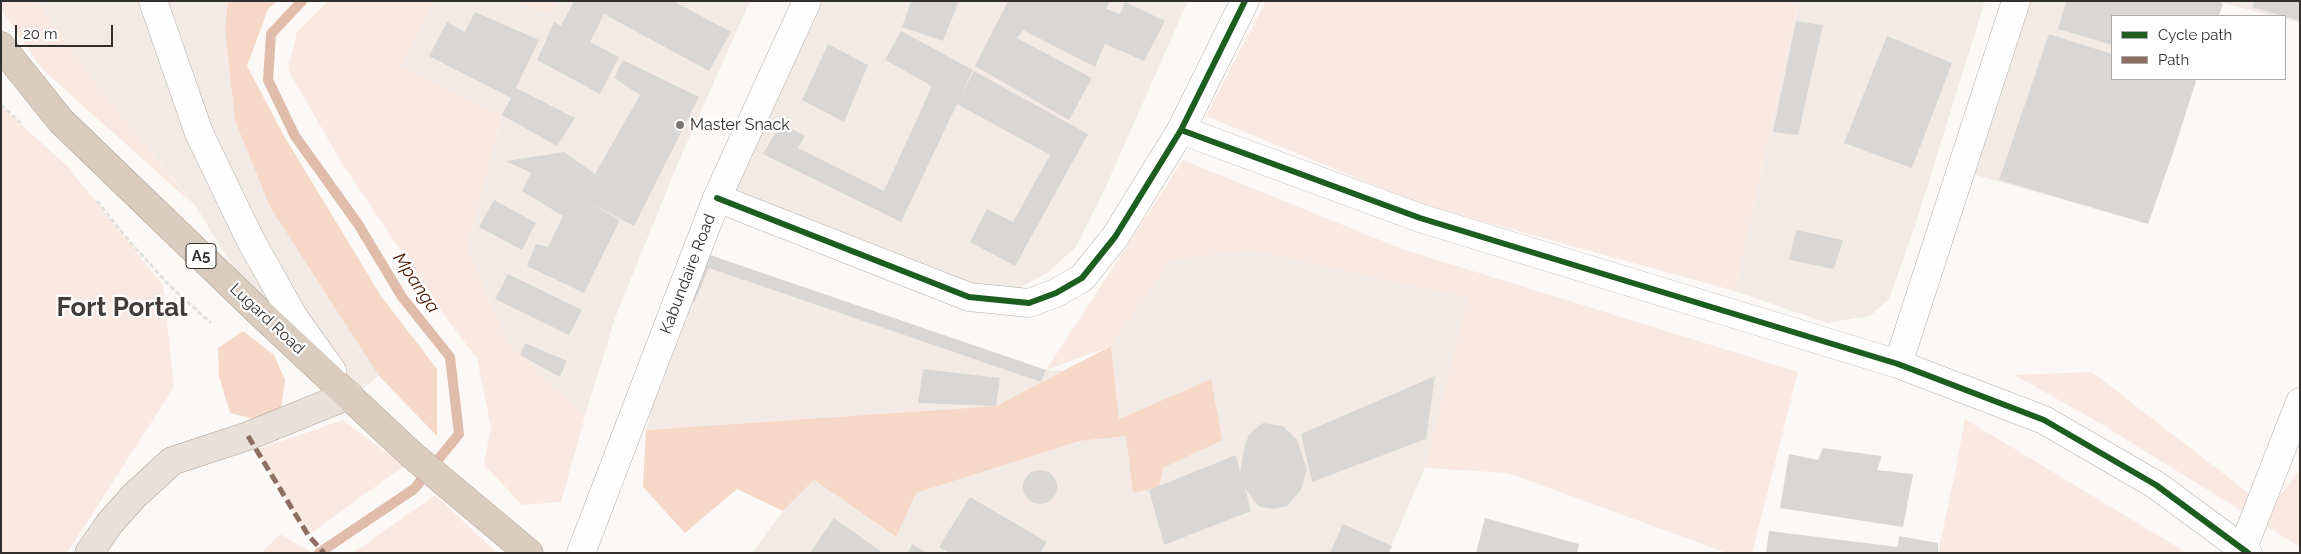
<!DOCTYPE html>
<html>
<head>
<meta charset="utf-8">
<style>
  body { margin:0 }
  #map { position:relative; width:2301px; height:554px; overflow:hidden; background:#fbf8f5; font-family:Raleway,sans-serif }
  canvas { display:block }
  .frame { position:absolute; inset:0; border:2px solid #312f2d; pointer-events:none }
  .legend { position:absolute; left:2111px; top:15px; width:175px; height:65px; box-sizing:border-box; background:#fff; border:1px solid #adacab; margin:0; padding:6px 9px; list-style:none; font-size:15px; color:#312f2d }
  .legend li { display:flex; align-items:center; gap:10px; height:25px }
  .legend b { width:25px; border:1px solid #adacab }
  .scale { position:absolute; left:15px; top:25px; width:98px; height:22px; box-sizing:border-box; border:2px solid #312f2d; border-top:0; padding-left:6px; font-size:15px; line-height:18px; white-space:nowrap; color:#312f2d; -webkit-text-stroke:4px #fff; paint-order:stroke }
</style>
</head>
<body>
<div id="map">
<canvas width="2301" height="554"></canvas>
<div class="frame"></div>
<ul class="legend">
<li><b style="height:6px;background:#1b5e20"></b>Cycle path</li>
<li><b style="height:6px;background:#8d6e63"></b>Path</li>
</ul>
<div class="scale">20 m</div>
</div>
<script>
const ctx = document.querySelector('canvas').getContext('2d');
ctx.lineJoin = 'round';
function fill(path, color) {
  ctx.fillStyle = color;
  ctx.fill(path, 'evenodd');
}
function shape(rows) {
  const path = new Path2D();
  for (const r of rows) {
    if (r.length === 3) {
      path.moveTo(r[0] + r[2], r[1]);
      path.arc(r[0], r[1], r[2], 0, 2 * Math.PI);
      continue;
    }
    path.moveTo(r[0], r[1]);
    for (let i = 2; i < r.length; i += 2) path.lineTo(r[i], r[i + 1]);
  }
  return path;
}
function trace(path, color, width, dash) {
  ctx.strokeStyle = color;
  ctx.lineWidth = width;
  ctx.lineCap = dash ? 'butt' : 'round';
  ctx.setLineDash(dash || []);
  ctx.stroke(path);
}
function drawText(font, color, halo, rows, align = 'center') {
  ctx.font = font + ' Raleway,sans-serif';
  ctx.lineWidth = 4.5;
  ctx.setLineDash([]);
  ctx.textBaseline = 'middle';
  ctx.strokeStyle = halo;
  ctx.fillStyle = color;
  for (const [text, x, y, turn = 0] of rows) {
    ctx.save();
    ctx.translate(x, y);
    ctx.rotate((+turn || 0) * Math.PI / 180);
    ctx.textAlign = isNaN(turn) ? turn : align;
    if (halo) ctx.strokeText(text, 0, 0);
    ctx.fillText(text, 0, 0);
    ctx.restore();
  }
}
const built = shape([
  [36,1,228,1,225,30,235,121,270,207,327,288,379,376,350,398,259,310,195,205,108,99],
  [434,1,516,1,548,14,559,1,750,1,678,163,615,318,585,416,508,344,467,248,502,115,400,67],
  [804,1,1188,1,1103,193,1076,247,1047,273,1012,292,977,289,738,193,725,176],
  [1779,1,1985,1,1914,229,1889,299,1870,316,1827,323,1735,291,1798,5],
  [2014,1,2222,1,2217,16,2112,16,2112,79,2196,79,2173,153,2148,224,1965,172],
  [2224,1,2300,1,2300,23,2285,19,2285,16,2273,16,2223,3],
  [1251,250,1469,298,1425,468,1388,553,752,553,783,511,814,480,895,537,916,493,1080,441,1126,436,1133,493,1163,468,1211,379,1119,419,1111,346,1171,260],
  [701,252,1046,370,1064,371,996,406,646,430,681,298]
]);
const green = shape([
  [1,1,36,1,108,99,195,206,43,70,1,10],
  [328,1,434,1,400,67,502,115,467,248,508,344,585,416,561,502,522,505,484,464,491,427,477,358,449,322,343,165,288,70,297,32],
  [516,1,559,1,548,14],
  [1266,1,1779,1,1798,4,1735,291,1420,204,1206,116],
  [1,106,68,167,163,285,174,387,67,553,1,553],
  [1183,160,1402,249,1798,372,1752,553,1727,553,1508,473,1425,468,1468,298,1251,250,1171,260,1111,346,1046,370],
  [2092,372,2269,509,2300,470,2300,547,2093,419,2014,375],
  [1965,419,2187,553,1938,553,1956,469],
  [343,420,404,466,308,535,256,450],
  [435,495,497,553,353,553],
  [280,534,313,553,261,553]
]);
const forest = shape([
  [228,1,277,1,268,9,247,66,284,136,381,296,437,369,437,436,379,376,270,207,235,121,225,30],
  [243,331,274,355,285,380,281,410,262,421,230,413,219,376,218,348],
  [1111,346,1119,419,1211,379,1222,440,1163,468,1159,487,1133,493,1126,436,1080,441,916,493,896,537,814,480,783,511,737,489,685,533,643,487,646,430,996,406]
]);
const stream = shape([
  [302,1,271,34,268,80,295,136,358,224,402,297,450,357,459,434,414,489,319,553]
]);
const building = shape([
  [574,1,673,1,731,32,709,71,604,14,590,42,619,57,600,94,537,60,554,22,561,26],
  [911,1,959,1,943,41,902,27],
  [1008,1,1110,1,1106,9,1120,14,1125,2,1165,21,1144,61,1105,44,1095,67,1023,30,1017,38,1092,78,1069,120,975,66],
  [2066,1,2216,1,2223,3,2219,16,2112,16,2112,45,2058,29],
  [2254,1,2300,1,2300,21,2252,7],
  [475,12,539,40,516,88,575,118,557,146,502,115,511,98,429,56,447,22,465,32],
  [1796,21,1823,25,1798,135,1773,132],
  [901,31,973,70,961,95,974,71,1088,134,1015,266,970,242,987,209,1013,222,1050,155,957,104,901,222,763,154,781,123,805,136,798,148,884,191,932,86,885,60],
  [2049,34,2112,54,2112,79,2190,79,2196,81,2173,153,2148,224,1999,180],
  [1887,36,1952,63,1912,168,1844,143],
  [828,44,868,65,844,122,802,100],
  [623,60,699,97,634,226,588,202,620,220,584,293,527,266,536,244,548,247,563,216,522,191,531,173,506,161,564,152,595,174,640,95,614,78],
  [494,200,536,223,522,250,479,227],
  [1796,230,1843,240,1834,269,1789,260],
  [701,252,1046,370,1041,382,709,268,694,303,681,298],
  [508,274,582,310,569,335,495,299],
  [525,343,567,361,560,377,520,355],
  [923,369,1000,378,996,406,918,403],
  [1435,376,1426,439,1312,482,1301,434],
  [1263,423,1283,426,1297,440,1307,469,1301,490,1287,506,1273,509,1258,506,1245,488,1251,511,1164,545,1149,490,1236,455,1240,473,1244,449,1249,434],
  [1823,448,1882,456,1877,470,1913,474,1903,527,1780,508,1789,454,1818,460],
  [1040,487,17],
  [970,497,1047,542,1040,553,950,553,939,547],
  [834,518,883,553,810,553],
  [1485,518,1579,544,1577,553,1476,553],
  [1343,524,1392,546,1389,553,1330,553],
  [1769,531,1898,547,1899,536,1938,543,1938,553,1766,553],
  [912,544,927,553,908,553]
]);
const path = shape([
  [1,105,21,123],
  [97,201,130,242,169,285,211,323]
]);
const minor = shape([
  [153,1,199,133,250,239,293,316,332,371],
  [1181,130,1420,218,1898,364,2044,420,2156,485,2248,553],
  [717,198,969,297,1029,303,1056,293,1082,278,1115,237,1181,130,1245,1],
  [1898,364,2016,1],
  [2243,548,2300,402],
  [581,553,717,198,807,1]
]);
const major = shape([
  [89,553,109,524,134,496,172,461,248,436,349,395]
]);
const highway = shape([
  [1,46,61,121,258,311,412,455,529,553]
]);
const quiet = shape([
  [248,436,308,535,324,553]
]);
const cycleway = shape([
  [1181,130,1420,218,1898,364,2044,420,2156,485,2248,553],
  [717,198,969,297,1029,303,1056,293,1082,278,1115,237,1181,130,1245,1]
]);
const markers = [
  [680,125,5,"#787573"]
];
const shields = [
  [201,256,30]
];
const shieldNames = [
  ["A5",201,256]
];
const poiNames = [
  ["Master Snack",690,125]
];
const streetNames = [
  ["Kabundaire Road",688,274,-69],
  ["Lugard Road",267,319,43]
];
const waterNames = [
  ["Mpanga",416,283,56]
];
const townNames = [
  ["Fort Portal",122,308]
];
fill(built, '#f4eae5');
fill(green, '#fae9e1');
fill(forest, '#f6d8c8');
trace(stream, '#e0bcaa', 10);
fill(building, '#d9d7d5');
trace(minor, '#b2b0ae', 29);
trace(major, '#b09f91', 29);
trace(highway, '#b09f91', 29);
trace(path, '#e2e1e0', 3, [5, 2.5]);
trace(minor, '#fefefe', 28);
trace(major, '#e9e0d9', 28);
trace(highway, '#dbccc0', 28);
trace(quiet, '#8d6e63', 5, [10, 5]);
trace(cycleway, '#1b5e20', 6);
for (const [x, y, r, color] of markers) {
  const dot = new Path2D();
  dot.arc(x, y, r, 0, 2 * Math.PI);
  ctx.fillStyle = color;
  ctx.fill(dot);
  trace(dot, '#fff', 2);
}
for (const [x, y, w] of shields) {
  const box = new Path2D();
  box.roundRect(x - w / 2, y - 12.5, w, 25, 4);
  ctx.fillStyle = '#fff';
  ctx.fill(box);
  trace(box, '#312f2d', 1);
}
drawText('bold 15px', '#312f2d', null, shieldNames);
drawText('16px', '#312f2d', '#fff', poiNames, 'left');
drawText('16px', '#312f2d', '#fff', streetNames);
drawText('italic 18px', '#4a1c02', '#fff', waterNames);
drawText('bold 26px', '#423d3a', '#fff', townNames);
</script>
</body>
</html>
